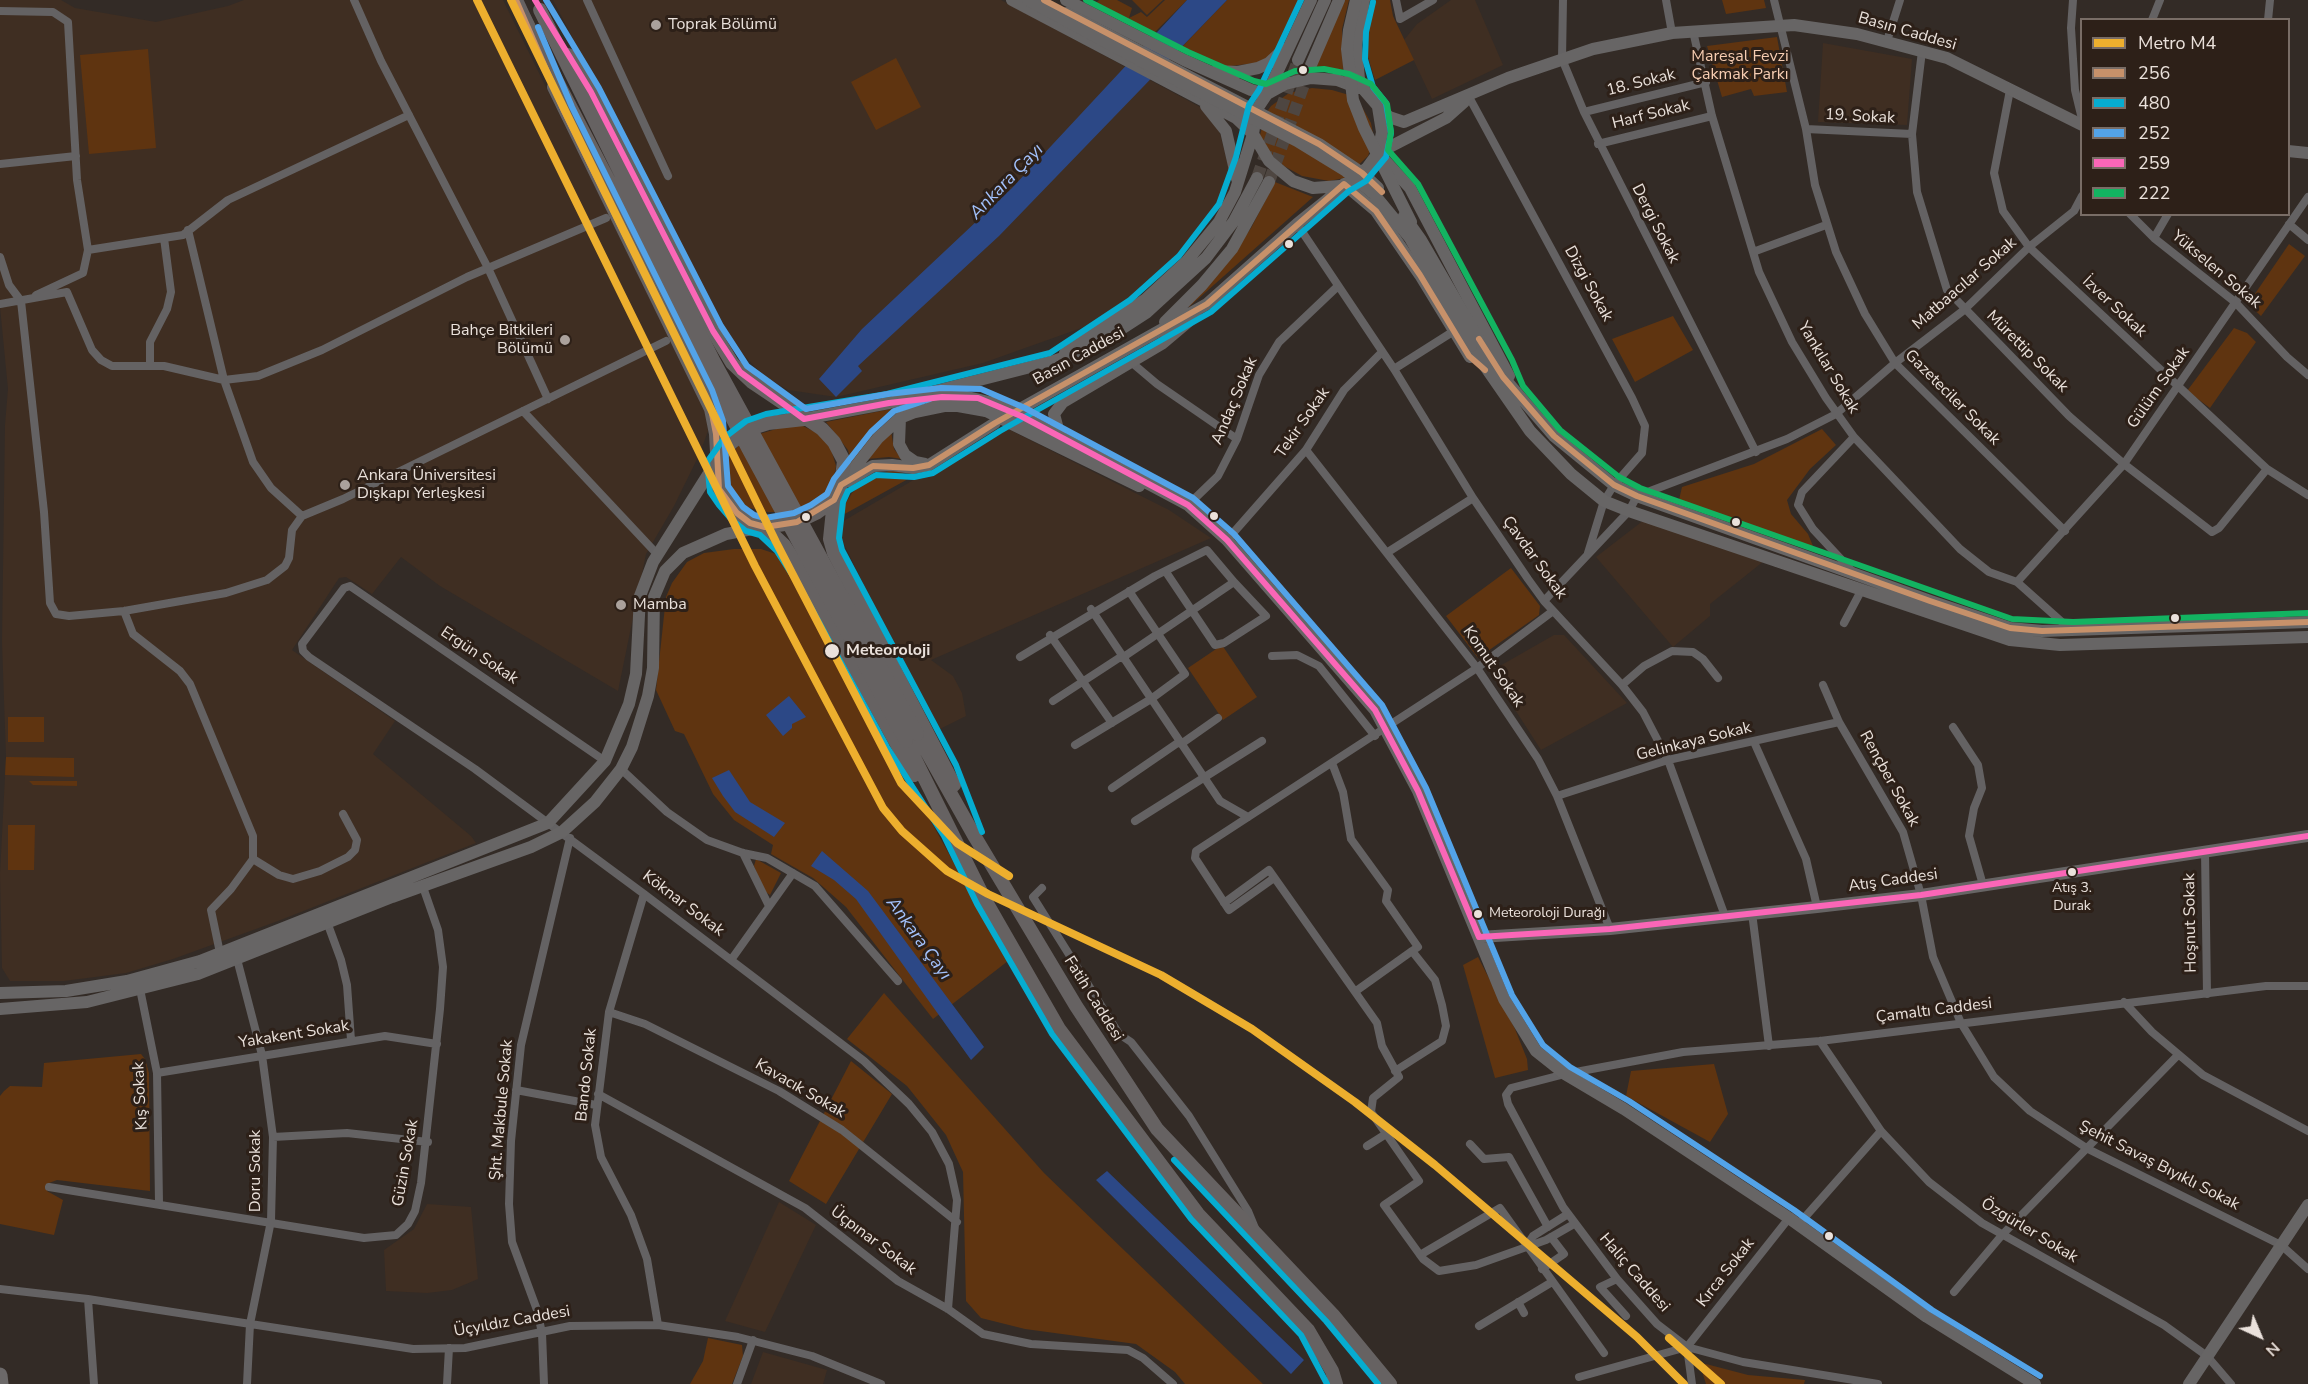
<!DOCTYPE html>
<html>
<head>
<meta charset="utf-8">
<style>
  body { margin:0 }
  #map { position:relative; width:2308px; height:1384px; overflow:hidden; background:#332b26; font-family:"Nunito Sans",sans-serif }
  canvas { display:block }
  .legend { position:absolute; left:2080px; top:18px; width:210px; height:198px; box-sizing:border-box; background:#2d2018; border:2px solid #796d66; margin:0; padding:8px 10px; list-style:none; font-size:18px; color:#eae1db }
  .legend li { display:flex; align-items:center; gap:12px; height:30px }
  .legend b { width:30px; border:2px solid #796d66 }
  .north { position:absolute; left:2230px; top:1306px; width:60px; height:60px; -webkit-text-stroke:4px #2d2018; paint-order:stroke; rotate:136deg; font-size:16px; font-weight:700; line-height:24px; text-align:center; color:#eae1db }
  .north::after { content:''; display:block; margin:auto; width:21px; height:27px; background:#eae1db; clip-path:polygon(50% 0,100% 100%,50% 72%,0 100%) }
</style>
</head>
<body>
<div id="map">
<canvas width="2308" height="1384"></canvas>
<ul class="legend">
<li><b style="height:8px;background:#edaf2e"></b>Metro M4</li>
<li><b style="height:8px;background:#c7916a"></b>256</li>
<li><b style="height:8px;background:#06acd0"></b>480</li>
<li><b style="height:8px;background:#53a3e8"></b>252</li>
<li><b style="height:8px;background:#fa66b7"></b>259</li>
<li><b style="height:8px;background:#13b361"></b>222</li>
</ul>
<div class="north">N</div>
</div>
<script>
const ctx = document.querySelector('canvas').getContext('2d');
ctx.lineJoin = 'round';
function fill(path, color) {
  ctx.fillStyle = color;
  ctx.fill(path, 'evenodd');
}
function shape(rows) {
  const path = new Path2D();
  for (const r of rows) {
    path.moveTo(r[0], r[1]);
    for (let i = 2; i < r.length; i += 2) path.lineTo(r[i], r[i + 1]);
  }
  return path;
}
function trace(path, color, width, dash) {
  ctx.strokeStyle = color;
  ctx.lineWidth = width;
  ctx.lineCap = dash ? 'butt' : 'round';
  ctx.setLineDash(dash || []);
  ctx.stroke(path);
}
function drawText(font, color, halo, rows, align = 'center') {
  ctx.font = font + ' "Nunito Sans",sans-serif';
  ctx.lineWidth = 6;
  ctx.setLineDash([]);
  ctx.textBaseline = 'middle';
  ctx.strokeStyle = halo;
  ctx.fillStyle = color;
  for (const [text, x, y, turn = 0] of rows) {
    ctx.save();
    ctx.translate(x, y);
    ctx.rotate((+turn || 0) * Math.PI / 180);
    ctx.textAlign = isNaN(turn) ? turn : align;
    if (halo) ctx.strokeText(text, 0, 0);
    ctx.fillText(text, 0, 0);
    ctx.restore();
  }
}
const built = shape([
  [0,0,61,0,75,8,156,22,228,6,244,0,503,0,705,410,708,431,700,453,674,506,646,554,618,691,440,586,401,557,372,594,346,577,339,578,292,650,395,721,373,754,471,836,476,843,278,921,173,959,126,973,64,981,10,981,2,968,0,874,6,757,2,642,5,425,8,389,0,307],
  [553,0,1001,0,1200,107,1219,130,1229,169,1229,180,1219,208,1192,244,1143,292,1101,321,983,363,836,397,788,390,764,376,735,346,696,285,618,125],
  [1451,0,1475,0,1503,65,1432,99,1404,40,1417,24],
  [1823,43,1912,59,1907,125,1818,122],
  [1004,427,1169,510,1211,538,931,660,953,676,962,693,966,716,940,729,906,672,842,540,840,523],
  [1644,520,1764,561,1710,604,1710,616,1673,647,1596,557],
  [1554,635,1564,635,1627,703,1541,750,1494,677,1498,667],
  [779,1202,816,1225,765,1332,725,1321],
  [427,1204,471,1207,478,1279,452,1290,427,1293,386,1291,384,1250,414,1229],
  [763,1352,827,1370,823,1384,751,1384]
]);
const green = shape([
  [1086,0,1097,2,1099,0,1117,0,1132,8,1129,18,1141,12,1147,17,1165,0,1187,0,1154,33],
  [1132,0,1163,0,1147,15],
  [1227,0,1303,0,1280,47,1269,57,1256,63,1222,67,1208,63,1180,49],
  [1345,0,1349,0,1342,29,1343,70,1315,67],
  [1372,0,1390,0,1393,16,1414,60,1375,80,1367,54,1369,10],
  [1722,0,1764,0,1766,8,1726,14],
  [1777,37,1787,92,1754,96,1751,89,1722,97,1707,46],
  [148,49,156,148,89,154,80,55],
  [896,58,921,107,876,130,851,82],
  [1312,88,1332,90,1349,95,1362,107,1371,123,1374,139,1368,156,1345,178,1329,181,1302,176,1284,166,1271,154,1260,135,1266,113,1271,106,1289,93],
  [1275,182,1313,197,1189,307,1188,305,1232,255,1251,228],
  [2289,244,2305,256,2261,316,2248,304],
  [1673,316,1693,350,1635,382,1612,339],
  [2234,328,2247,333,2256,342,2210,408,2187,391],
  [896,408,898,411,878,428,852,465,848,450,826,422],
  [786,426,803,426,817,433,830,446,836,466,832,487,820,503,803,512,768,512,745,507,735,499,728,487,725,467,728,457,739,445,753,436],
  [1822,429,1836,445,1810,469,1787,500,1791,514,1808,534,1815,551,1679,500,1682,487,1754,464],
  [891,431,894,449,902,459,889,457,867,459],
  [891,470,903,473,908,479,841,516,842,509,852,493,863,482],
  [734,549,761,549,779,555,789,564,1008,961,933,1019,846,907,813,878,771,854,773,845,734,820,713,794,684,734,675,731,656,690,666,597,672,583,687,562,704,553],
  [1511,568,1540,606,1539,615,1478,658,1446,616],
  [1222,645,1257,697,1223,720,1188,668],
  [8,717,44,717,44,742,8,742],
  [6,757,74,758,74,777,5,775],
  [29,781,77,781,77,786,33,785],
  [8,825,35,825,34,870,8,870],
  [756,859,781,873,770,895,763,890,754,866],
  [1478,957,1515,1029,1527,1059,1528,1070,1495,1078,1463,965],
  [884,993,1044,1173,1263,1384,1185,1384,1175,1372,1136,1344,1025,1329,981,1318,966,1301,963,1172,946,1135,907,1086,847,1039],
  [141,1054,145,1059,149,1073,150,1191,57,1180,49,1183,47,1191,63,1200,54,1235,0,1224,0,1096,4,1091,10,1086,42,1087,44,1063],
  [851,1061,892,1094,826,1204,789,1181],
  [1714,1064,1728,1114,1710,1142,1626,1096,1631,1071],
  [708,1338,742,1345,743,1356,732,1384,690,1384,703,1361],
  [1706,1364,1748,1375,1805,1380,1804,1384,1706,1384,1700,1365]
]);
const water = shape([
  [1187,0,1227,0,999,236,858,366,862,371,836,397,819,379,862,329,1012,188],
  [789,696,806,717,792,724,792,728,783,736,766,715],
  [729,770,750,802,785,823,774,837,735,812,723,796,712,778],
  [822,851,868,891,984,1047,971,1060,856,899,834,880,811,866],
  [1107,1171,1304,1360,1291,1374,1096,1180]
]);
const secondaryTunnel = shape([
  [1257,178,1298,60],
  [1269,182,1311,65]
]);
const street = shape([
  [354,0,381,61,488,268,548,399],
  [587,0,668,176],
  [1396,0,1400,19,1433,0],
  [1563,0,1562,59,1584,112,1756,452],
  [1666,0,1672,33],
  [1774,0,1806,129,1815,185,1836,252,1865,314,1895,363,2065,531],
  [2073,0,2071,28,2075,90,2082,119],
  [0,11,53,12,68,22,77,180,88,250],
  [2152,20,2160,0],
  [2268,20,2270,0],
  [1693,31,1712,116,1759,272,1792,342,1826,398,1854,437,1960,549,1989,572,2017,582,2072,631],
  [1887,41,1900,0],
  [1922,51,1912,134,1917,192,1947,290,2069,416,2124,464,2212,532,2219,528,2267,469],
  [2010,90,1994,173,2003,211,2029,247,2267,469,2308,495],
  [1469,97,1632,398,1645,426,1642,453,1614,485,1604,501,1588,553],
  [1584,112,1706,82],
  [1806,129,1912,134],
  [1598,144,1712,116],
  [0,164,76,156],
  [2130,214,2154,238,2235,302,2287,357,2308,375],
  [1297,224,1394,369,1473,498,1528,579,1544,601,1622,685,1643,712,1668,760,1725,916],
  [2289,224,2308,240],
  [188,230,224,380,253,462,271,488,302,516,343,499,666,341],
  [2154,238,2168,214],
  [1753,252,1826,225],
  [0,257,9,285,21,301,44,512,50,603,56,614,69,616,124,611,226,593,267,580,285,566,289,558,292,530,302,516],
  [36,295,83,273,88,250,183,235,228,200,409,115],
  [0,304,67,292,92,350,101,360,112,366,164,366,224,380,258,376,322,350,467,277,606,218],
  [1131,362,1157,384,1237,439],
  [150,366,150,342,167,309,171,292,164,238],
  [1394,369,1454,331],
  [523,411,657,554],
  [1306,450,1477,668,1538,759,1557,796,1610,929],
  [1188,505,1218,476,1237,439,1259,375,1279,342,1338,286],
  [1227,540,1306,450,1344,390,1382,352],
  [1388,552,1473,498],
  [1852,571,1813,529,1798,505,1802,492,1854,437],
  [1166,572,1215,645,1224,643,1266,616,1234,582],
  [2017,582,2124,464,2308,197],
  [1544,601,1629,511,1637,496,1787,439,1836,414,1895,363,1964,310,2029,247,2074,211,2082,196],
  [1091,609,1220,801,1248,817],
  [124,611,133,634,180,671,190,684,253,836,253,859,231,889,211,910,220,953],
  [1844,623,1861,591],
  [1050,635,1112,723],
  [1272,656,1297,655,1319,666,1375,736],
  [1020,657,1155,576,1207,550,1234,582,1122,658],
  [1622,685,1644,666,1672,651,1693,652,1703,659,1718,678],
  [1823,685,1839,722,1903,832,1921,895,1933,957,1961,1023,1994,1077,2030,1111,2088,1149,2281,1245,2308,1269],
  [1053,701,1122,656],
  [1953,727,1978,765,1982,788,1974,808,1969,836,1983,885],
  [1754,742,1806,859,1817,907],
  [1181,744,1218,718],
  [1075,745,1151,699,1185,674,1129,591],
  [605,761,350,586,344,588,302,644,303,651,309,657,475,769,644,894,864,1061,909,1104,932,1132,949,1164,957,1200,948,1309],
  [1332,763,1343,792,1351,839,1388,890,1386,901,1418,947,1412,951,1435,980,1442,1005,1446,1026,1442,1041,1395,1071],
  [621,769,667,812,707,840,743,853,767,858,815,886,898,981],
  [1112,788,1179,742],
  [1557,796,1668,760,1839,722],
  [1135,821,1262,741],
  [2205,851,2207,994],
  [743,853,769,906],
  [253,859,279,875,293,879,320,871,348,857,355,850,357,840,343,814],
  [1274,878,1229,910,1195,858,1196,851,1477,668,1553,611],
  [1042,888,1033,897,1119,1034,1131,1042,1189,1116,1248,1211,1255,1228],
  [644,894,609,1012,595,1125,601,1157,631,1215,647,1259,658,1325],
  [1224,903,1269,870,1377,1023,1382,1046,1399,1077,1373,1098,1371,1112,1419,1181,1384,1205,1423,1259,1439,1271,1476,1265,1546,1240,1574,1224],
  [1752,913,1769,1046],
  [327,922,341,960,347,985,351,1040],
  [237,959,262,1055,273,1137,271,1221,250,1324,247,1384],
  [731,960,793,873],
  [140,989,157,1073,159,1203],
  [1356,991,1412,951],
  [2124,1002,2152,1032,2203,1075,2308,1131],
  [609,1012,645,1024,779,1091,842,1130,957,1222],
  [1820,1041,1881,1131,1929,1182,1982,1223,2164,1325,2207,1356,2231,1384],
  [157,1073,385,1036,437,1044],
  [516,1090,596,1105],
  [598,1094,805,1208,898,1281,948,1309,983,1334,1031,1344,1128,1350,1143,1358,1173,1384],
  [273,1137,347,1133,428,1142],
  [1470,1144,1484,1159,1509,1157,1548,1227],
  [1367,1146,1386,1134],
  [49,1187,364,1238,396,1235,408,1224,415,1211,421,1183,440,1009,443,967,438,930,423,887],
  [1798,1225,1881,1131],
  [1526,1247,1533,1236,1568,1214],
  [1420,1255,1500,1208,1604,1353],
  [1542,1269,1564,1254,1551,1237],
  [1617,1279,1600,1287,1626,1316],
  [0,1289,88,1299,413,1349,465,1348,570,1326,658,1325,738,1337,812,1356,881,1384],
  [1954,1292,2002,1235,2178,1055],
  [88,1299,94,1384],
  [1518,1302,1524,1313],
  [1479,1326,1552,1282],
  [1687,1347,1789,1218],
  [1687,1347,1692,1384],
  [1579,1377,1687,1347],
  [447,1384,449,1348],
  [544,1384,542,1333,537,1310,512,1242,509,1204,511,1141,521,1045,570,838],
  [737,1384,753,1340],
  [1878,1384,1743,1362,1687,1347,1657,1324,1617,1279,1563,1207,1508,1104,1506,1095,1511,1088,1565,1074,1683,1052,1820,1041,2266,986,2308,986]
]);
const secondary = shape([
  [1012,0,1236,118,1253,134,1269,161,1293,181,1313,188,1340,186],
  [1066,0,1184,60,1251,90,1267,94,1285,84,1311,78,1337,80,1358,88],
  [1364,0,1356,45,1359,79,1365,91,1378,106,1389,117,1404,122,1508,78,1593,49,1672,33,1794,25,1857,34,1947,58,2082,125],
  [1298,60,1325,0],
  [1311,65,1339,0],
  [1216,71,1238,72,1258,68,1269,63,1284,49],
  [1206,106,1226,131,1237,179],
  [2288,151,2308,153],
  [1378,153,1446,118,1464,102],
  [1379,154,1410,188,1509,376],
  [1344,184,1376,211,1420,275,1470,357],
  [1165,322,1202,285,1232,249,1269,182],
  [1479,340,1503,377,1554,436,1614,485,1637,496,1930,601,2010,628,2042,631,2308,622],
  [1471,346,1530,431,1571,474,1604,501,1629,511,2010,640,2060,645,2308,637],
  [1065,353,1146,299,1186,262,1219,222,1235,192,1253,134,1257,109,1267,94,1311,0],
  [930,399,963,396,993,403],
  [1020,409,1207,304,1297,224,1367,168,1378,153,1382,132,1378,107],
  [1021,416,1188,505,1227,540,1375,710,1418,791,1504,999,1536,1051,1565,1074,1624,1109,1789,1218,1927,1317,2035,1384],
  [900,418,899,444,905,455,915,462,925,464],
  [804,419,889,403,1054,361,1092,348,1146,313,1206,258,1234,221,1257,178],
  [1010,423,1139,486],
  [1060,437,1054,414,1063,402,1163,343,1195,316],
  [848,481,873,466,892,465,913,468,929,465,995,423],
  [841,485,878,438,900,418,915,412,944,406,958,406,986,411],
  [1479,937,1610,929,1817,907,1921,895,2308,836],
  [0,993,66,991,127,981,200,961,548,823,605,761,629,704,636,674,640,596,653,562,716,462],
  [0,1009,87,1002,198,974,392,897,531,847,562,832,595,802,621,769,632,747,648,696,653,668,654,597,665,571,683,553,726,534,763,527],
  [2189,1384,2308,1205]
]);
const primary = shape([
  [516,0,529,28],
  [554,87,711,409,716,434,719,489,737,513,750,523,765,527,797,522,816,513,834,500,841,485,844,461,834,442,822,429,752,382,732,363,713,331,591,92,568,55],
  [716,462,731,443,749,429,768,423,804,419],
  [834,500,830,539,834,553,954,785],
  [765,527,784,545,805,577,914,775],
  [917,734,975,837,1076,1006,1157,1129,1333,1315,1390,1384],
  [906,741,985,900,1059,1029,1198,1214,1308,1330,1332,1371,1336,1384]
]);
const highway = shape([
  [0,1375,1,1384]
]);
const secondaryBridge = shape([
  [1028,0,1182,83,1297,141,1346,171,1373,193,1410,238,1471,346],
  [1356,0,1349,30,1347,49,1353,100,1364,128,1411,222],
  [1067,13,1319,144,1362,173,1378,188],
  [1404,216,1421,240,1479,340],
  [993,403,1021,416],
  [986,411,1010,423]
]);
const primaryBridge = shape([
  [540,10,713,360,917,734],
  [524,18,748,448,906,741]
]);
const bus1 = shape([
  [516,0,564,111,711,409,716,434,719,489,737,513,750,523,765,527,797,522,834,500,841,485,873,466,913,468,929,465,995,423,1207,304,1344,184,1376,211,1420,275,1469,356,1485,370],
  [1044,0,1319,144,1362,173,1382,192],
  [1479,339,1503,377,1554,436,1614,485,1637,496,1930,601,2010,628,2042,631,2308,622]
]);
const bus2 = shape([
  [1301,0,1259,90,1249,105,1236,157,1219,204,1179,256,1130,300,1050,353,887,394,766,414,746,421,725,437,707,462,710,492,719,505,732,520,746,531,760,535,777,551,797,582,887,747,944,836,977,904,1052,1034,1191,1219,1301,1335,1327,1384],
  [982,832,956,765,842,550,839,538,843,502,848,491,876,475,914,477,933,473,1000,431,1211,312,1349,191,1366,181,1386,157,1391,133,1386,103,1373,87,1365,59,1366,32,1373,2],
  [1174,1160,1326,1321,1378,1384]
]);
const bus3 = shape([
  [546,0,599,88,721,326,747,366,806,409,888,394,941,388,981,389,1025,408,1193,498,1234,534,1382,705,1426,788,1512,995,1543,1045,1570,1067,1629,1101,1794,1210,1932,1310,2040,1376],
  [538,27,572,107,712,390,723,421,728,486,743,507,754,515,765,518,794,513,811,505,827,494,834,479,871,432,894,411,930,399]
]);
const bus4 = shape([
  [535,0,591,92,713,331,740,372,804,419,889,403,942,397,978,398,1021,416,1188,505,1227,540,1375,710,1418,791,1479,937,1610,929,1921,895,2308,836]
]);
const bus5 = shape([
  [1086,0,1188,52,1254,81,1266,84,1295,71,1324,69,1349,74,1371,84,1387,104,1391,132,1388,150,1418,184,1512,360,1523,386,1560,430,1619,477,1640,488,2012,619,2073,622,2308,613]
]);
const metro1 = shape([
  [477,0,755,566,883,808,902,831,947,871,988,894,1161,975,1252,1029,1355,1102,1435,1165,1637,1337,1684,1384],
  [511,0,776,542,901,783,957,843,1009,876],
  [1669,1338,1721,1384]
]);
const markers = [
  [656,25,6,"#aaa19c"],
  [1303,70,5,"#eae1db"],
  [1289,244,5,"#eae1db"],
  [565,340,6,"#aaa19c"],
  [345,485,6,"#aaa19c"],
  [1214,516,5,"#eae1db"],
  [806,517,5,"#eae1db"],
  [1736,522,5,"#eae1db"],
  [621,605,6,"#aaa19c"],
  [2175,618,5,"#eae1db"],
  [832,651,8,"#eae1db"],
  [2072,872,5,"#eae1db"],
  [1478,914,5,"#eae1db"],
  [1829,1236,5,"#eae1db"]
];
const busNames = [
  ["Atış 3.",2072,889],
  ["Durak",2072,907],
  ["Meteoroloji Durağı",1489,914,"left"]
];
const poiNames = [
  ["Toprak Bölümü",668,25],
  ["Bahçe Bitkileri",553,331,"right"],
  ["Bölümü",553,349,"right"],
  ["Ankara Üniversitesi",357,476],
  ["Dışkapı Yerleşkesi",357,494],
  ["Mamba",633,605]
];
const streetNames = [
  ["Basın Caddesi",1907,32,16],
  ["18. Sokak",1641,83,-14],
  ["Harf Sokak",1651,115,-14],
  ["19. Sokak",1860,117,3],
  ["Dergi Sokak",1655,224,63],
  ["Yükselen Sokak",2216,270,40],
  ["Dizgi Sokak",1588,284,61],
  ["Matbaacılar Sokak",1965,284,-41],
  ["İzver Sokak",2114,307,43],
  ["Mürettip Sokak",2027,352,45],
  ["Basın Caddesi",1079,357,-29],
  ["Yankılar Sokak",1828,368,59],
  ["Gülüm Sokak",2159,388,-55],
  ["Gazeteciler Sokak",1952,398,45],
  ["Andaç Sokak",1235,401,-67],
  ["Tekir Sokak",1303,423,-55],
  ["Çavdar Sokak",1534,558,54],
  ["Ergün Sokak",479,656,34],
  ["Komut Sokak",1493,667,55],
  ["Gelinkaya Sokak",1694,742,-14],
  ["Rençber Sokak",1889,779,61],
  ["Atış Caddesi",1893,881,-8],
  ["Köknar Sokak",683,904,37],
  ["Hoşnut Sokak",2191,923,-91],
  ["Fatih Caddesi",1093,999,58],
  ["Çamaltı Caddesi",1934,1011,-7],
  ["Yakakent Sokak",294,1035,-9],
  ["Bando Sokak",587,1075,-84],
  ["Kavacık Sokak",800,1089,30],
  ["Kış Sokak",141,1096,-93],
  ["Şht. Makbule Sokak",502,1110,-85],
  ["Güzin Sokak",406,1163,-80],
  ["Şehit Savaş Bıyıklı Sokak",2159,1166,27],
  ["Doru Sokak",256,1171,-90],
  ["Özgürler Sokak",2029,1231,31],
  ["Üçpınar Sokak",873,1241,37],
  ["Haliç Caddesi",1634,1273,49],
  ["Kırca Sokak",1726,1273,-52],
  ["Üçyıldız Caddesi",512,1322,-10]
];
const parkNames = [
  ["Mareşal Fevzi",1740,57],
  ["Çakmak Parkı",1740,75]
];
const stopNames = [
  ["Meteoroloji",846,651]
];
const waterNames = [
  ["Ankara Çayı",1007,182,-46],
  ["Ankara Çayı",918,939,54]
];
fill(built, '#3f2e22');
fill(green, '#5f3410');
fill(water, '#2c4886');
trace(secondaryTunnel, '#4e4641', 12, [12, 6]);
trace(street, '#646263', 8);
trace(secondary, '#676565', 12);
trace(primary, '#666262', 14);
trace(highway, '#6c6969', 15);
trace(secondaryBridge, '#676565', 12);
trace(primaryBridge, '#666262', 14);
trace(bus1, '#c7916a', 6);
trace(bus2, '#06acd0', 6);
trace(bus3, '#53a3e8', 6);
trace(bus4, '#fa66b7', 6);
trace(bus5, '#13b361', 6);
trace(metro1, '#edaf2e', 8);
for (const [x, y, r, color] of markers) {
  const dot = new Path2D();
  dot.arc(x, y, r, 0, 2 * Math.PI);
  ctx.fillStyle = color;
  ctx.fill(dot);
  trace(dot, '#2d2018', 2);
}
drawText('14px', '#eae1db', '#2d2018', busNames);
drawText('16px', '#eae1db', '#2d2018', poiNames, 'left');
drawText('16px', '#eae1db', '#2d2018', streetNames);
drawText('16px', '#f7cdb2', '#2d2018', parkNames);
drawText('bold 16px', '#eae1db', '#2d2018', stopNames, 'left');
drawText('italic 18px', '#a2c1fb', '#2d2018', waterNames);
</script>
</body>
</html>
